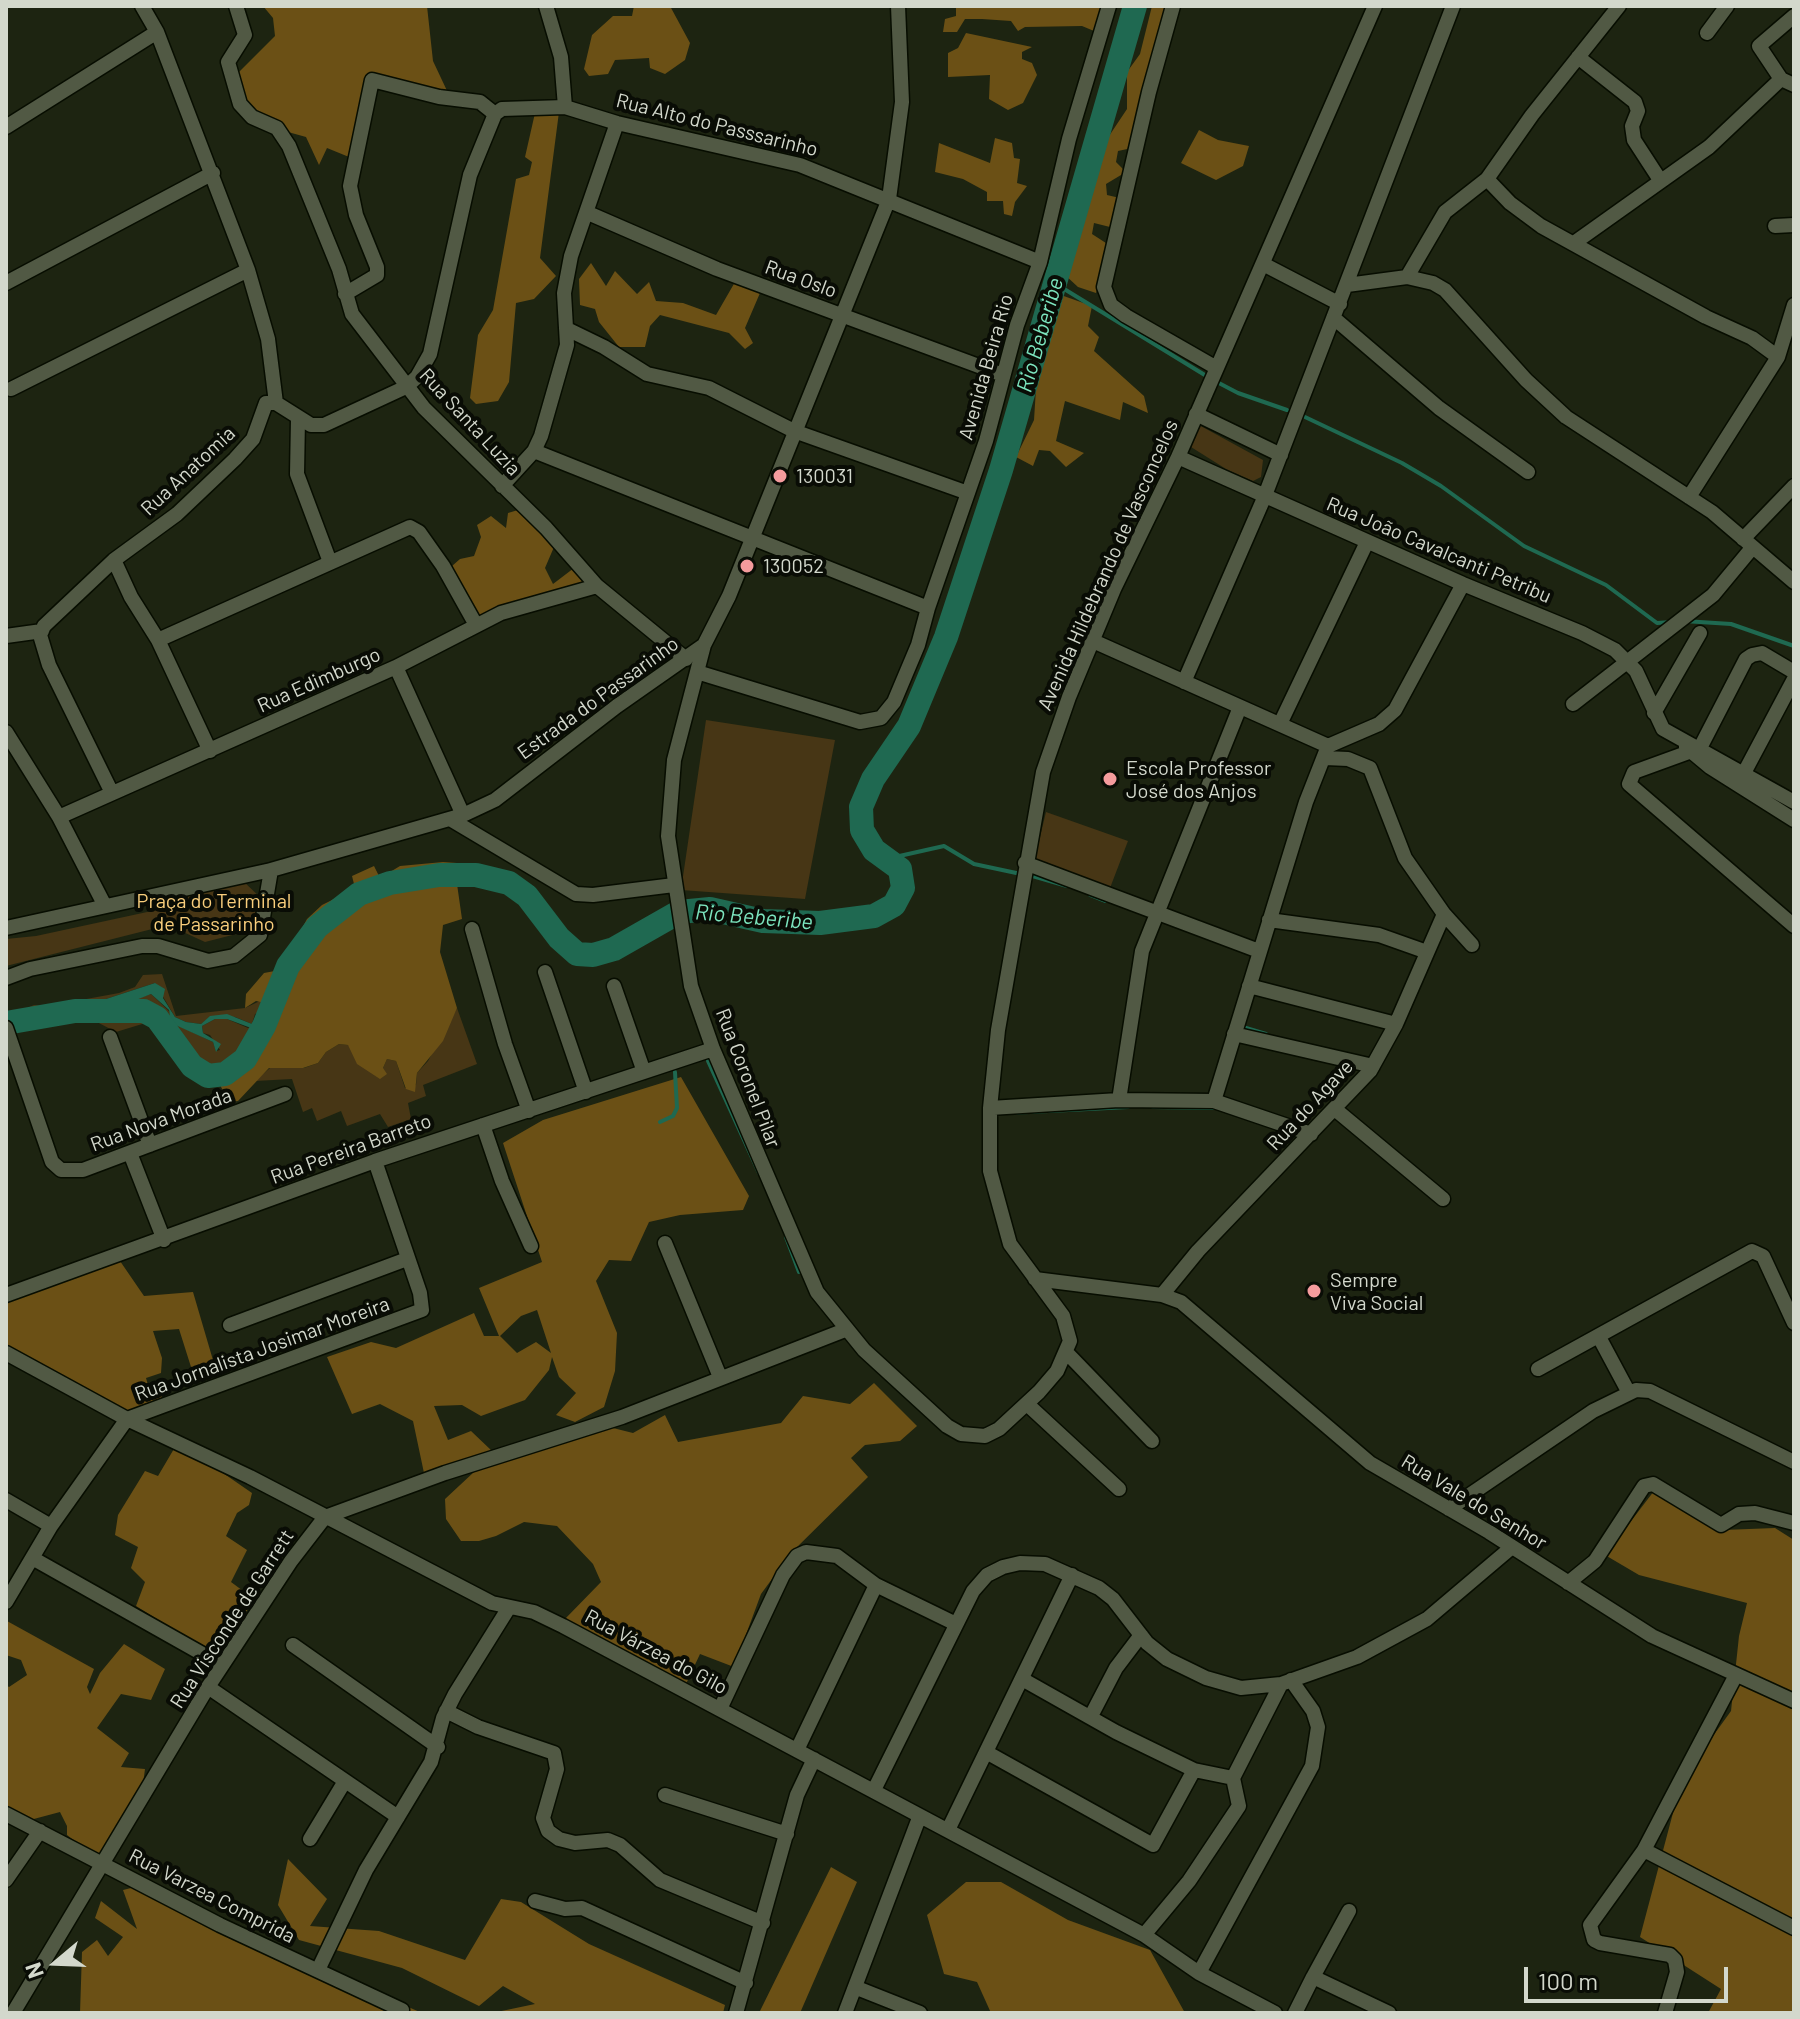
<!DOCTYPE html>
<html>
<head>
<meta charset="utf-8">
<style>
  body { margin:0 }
  #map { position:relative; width:1800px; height:2019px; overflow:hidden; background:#1d2411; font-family:Barlow,sans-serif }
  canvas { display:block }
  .frame { position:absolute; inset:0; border:8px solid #d3d8cc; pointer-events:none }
  .north { position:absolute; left:16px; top:1923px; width:80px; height:80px; -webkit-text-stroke:6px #090c05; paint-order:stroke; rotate:251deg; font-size:22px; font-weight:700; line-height:32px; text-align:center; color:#d3d8cc }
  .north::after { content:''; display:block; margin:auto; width:28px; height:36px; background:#d3d8cc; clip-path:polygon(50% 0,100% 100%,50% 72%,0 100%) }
  .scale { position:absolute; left:1524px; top:1967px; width:204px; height:36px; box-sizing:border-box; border:4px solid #d3d8cc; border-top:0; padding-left:10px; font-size:24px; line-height:28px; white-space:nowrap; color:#d3d8cc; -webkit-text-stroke:6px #090c05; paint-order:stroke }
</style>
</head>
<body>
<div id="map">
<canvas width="1800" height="2019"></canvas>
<div class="frame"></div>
<div class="north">N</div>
<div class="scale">100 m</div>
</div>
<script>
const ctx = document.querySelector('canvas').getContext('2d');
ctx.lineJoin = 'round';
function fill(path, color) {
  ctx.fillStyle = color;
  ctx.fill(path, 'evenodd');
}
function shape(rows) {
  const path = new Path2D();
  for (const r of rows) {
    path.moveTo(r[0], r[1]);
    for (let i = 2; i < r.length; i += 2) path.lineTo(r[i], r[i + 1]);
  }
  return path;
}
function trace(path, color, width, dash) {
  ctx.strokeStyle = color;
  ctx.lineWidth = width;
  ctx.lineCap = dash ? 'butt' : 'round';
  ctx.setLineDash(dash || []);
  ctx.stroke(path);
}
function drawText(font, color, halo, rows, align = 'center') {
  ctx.font = font + ' Barlow,sans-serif';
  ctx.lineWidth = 8;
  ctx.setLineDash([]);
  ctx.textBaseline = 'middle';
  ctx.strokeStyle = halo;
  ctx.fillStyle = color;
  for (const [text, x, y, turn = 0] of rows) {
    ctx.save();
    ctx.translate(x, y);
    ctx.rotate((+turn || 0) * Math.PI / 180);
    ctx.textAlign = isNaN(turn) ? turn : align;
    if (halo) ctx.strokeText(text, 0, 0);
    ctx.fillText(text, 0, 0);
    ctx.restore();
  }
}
const green = shape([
  [1199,425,1263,460,1261,477,1253,481,1226,469,1191,447],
  [706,720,835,740,805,899,681,890],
  [1046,812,1128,841,1110,888,1034,862],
  [244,882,262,899,256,927,252,930,205,942,168,925,6,966,6,939,36,936,175,906,188,894],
  [162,974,176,1016,245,1008,262,1000,267,1033,252,1062,220,1085,214,1078,203,1080,197,1067,179,1066,152,1021,116,1032,95,1021,62,1016,87,1004,93,1007,120,1004,151,994,169,1011,175,1024,213,1042,216,1051,220,1050,210,1035,203,1033,202,1026,215,1019,227,1019,248,1028,254,1025,261,1012,255,1014,252,1024,235,1017,211,1016,201,1024,186,1022,175,1017,155,983,106,999,68,1004,45,1012,37,1010,26,1014,20,1011,34,1005,48,1006,119,993,135,987,143,975],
  [457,1008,477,1064,423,1085,426,1096,408,1103,411,1119,388,1127,380,1114,347,1126,341,1111,317,1121,312,1108,303,1112,292,1079,255,1081,270,1068,304,1068,318,1063,326,1052,339,1044,348,1045,383,1068,387,1059,396,1061,405,1088,416,1085,417,1073,428,1061]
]);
const forest = shape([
  [263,6,427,6,433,61,449,95,372,80,349,157,327,148,319,165,306,137,288,132,246,105,239,72,275,36,273,18],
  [634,6,670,6,690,43,685,60,665,74,650,68,649,58,615,60,608,74,589,76,584,69,592,35,613,16,632,16],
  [956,6,1052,6,1103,8,1094,31,1082,26,1025,27,1018,31,1011,21,982,19,965,19,957,32,943,32,945,19,956,16],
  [1152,6,1167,6,1132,148,1118,151,1116,162,1126,172,1106,184,1107,195,1124,199,1110,227,1094,223,1092,234,1109,245,1096,293,1078,287,1065,275,1109,136,1127,109,1127,72,1140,54],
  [966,33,1032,47,1022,52,1022,59,1032,63,1037,75,1023,103,1008,110,989,99,990,75,948,77,948,53,958,48],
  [559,112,540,258,556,276,534,299,516,303,509,382,498,401,476,404,470,398,478,335,493,310,516,179,529,175,532,162,525,157,535,113],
  [1199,130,1218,140,1249,146,1243,166,1216,180,1181,163],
  [995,138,1012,143,1014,158,1020,159,1017,183,1027,186,1015,202,1012,216,1004,214,1003,201,987,201,987,192,963,179,935,172,939,143,990,163],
  [591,263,606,286,615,271,637,294,649,282,656,301,683,303,716,315,735,282,763,286,745,328,753,343,745,349,729,333,660,315,650,326,645,347,619,347,599,322,595,309,580,305,579,279],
  [1058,294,1092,306,1088,326,1099,337,1094,351,1144,396,1148,413,1123,402,1120,420,1065,401,1056,441,1084,453,1066,467,1050,451,1039,450,1033,466,1016,457,1034,420,1037,373],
  [518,510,554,547,545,568,553,584,574,568,590,582,565,587,476,617,452,566,460,559,474,556,481,537,477,525,491,516,506,528,508,513],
  [443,862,457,863,460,871,457,884,462,919,443,925,440,952,457,1008,443,1041,417,1073,415,1092,406,1089,396,1061,387,1059,383,1068,387,1074,380,1079,357,1064,348,1045,339,1044,326,1052,318,1063,303,1068,269,1068,238,1101,229,1102,220,1085,252,1062,267,1033,265,1003,256,1001,245,1008,246,994,264,973,280,970,307,919,322,905,342,895,354,884,352,876,374,866,380,878,400,866],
  [681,1077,749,1196,743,1210,680,1215,649,1222,631,1261,609,1260,596,1281,617,1333,615,1371,604,1407,575,1422,556,1415,576,1393,559,1377,552,1357,549,1370,525,1400,481,1416,462,1405,434,1406,448,1440,471,1431,492,1451,424,1473,413,1421,380,1404,352,1414,327,1357,371,1342,396,1348,474,1313,484,1336,499,1336,479,1288,542,1262,503,1143,543,1120],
  [537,1310,551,1353,536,1342,517,1353,500,1336,521,1316],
  [120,1261,144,1296,193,1292,215,1367,191,1367,179,1329,153,1331,162,1358,161,1373,146,1378,151,1395,161,1391,163,1405,128,1413,6,1346,6,1302],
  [874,1383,917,1426,900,1441,865,1445,851,1458,868,1477,791,1553,761,1594,734,1667,700,1654,686,1684,564,1620,601,1582,593,1564,557,1526,524,1522,496,1536,479,1541,461,1541,446,1519,445,1499,474,1472,609,1427,633,1433,665,1415,678,1442,781,1423,803,1396,850,1404],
  [178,1442,252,1493,249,1505,237,1513,226,1536,247,1550,231,1582,254,1599,218,1657,136,1606,145,1582,131,1568,138,1547,115,1535,118,1515,145,1471,158,1476],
  [1654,1491,1723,1530,1775,1528,1794,1540,1794,2013,1708,2013,1721,1989,1640,1937,1682,1779,1731,1711,1739,1636,1747,1603,1639,1575,1605,1555],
  [7,1621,94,1669,87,1687,90,1694,100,1673,124,1644,165,1669,151,1700,121,1694,97,1728,129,1753,121,1767,145,1769,143,1784,100,1861,67,1835,67,1826,60,1812,30,1820,6,1808,6,1685,9,1687,27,1675,21,1660,6,1655],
  [288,1859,327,1899,310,1926,379,1931,465,1960,501,1899,521,1902,589,1944,725,2005,723,2013,492,2013,535,2004,503,1986,479,2006,402,1968,299,1940,278,1905],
  [831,1867,857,1882,800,2013,759,2013],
  [966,1882,1001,1882,1068,1920,1150,1950,1185,2013,991,2013,977,1982,944,1974,927,1915],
  [135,1887,422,2013,80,2013,82,1952,97,1940,108,1956,123,1937,95,1918,101,1901,137,1929,123,1890]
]);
const water = shape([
  [155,983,165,989,163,998,175,1017,186,1022,201,1024,210,1016,227,1014,252,1024,260,1008,261,1012,251,1028,227,1019,215,1019,202,1026,203,1033,221,1044,216,1052,213,1042,171,1023,169,1010,151,994,131,1002,122,1000,99,1016,94,1015,93,1007,87,1004,75,1012,16,1028,13,1019,22,1013,106,999]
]);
const stream = shape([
  [1056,284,1208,377],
  [1215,381,1238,393,1287,410],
  [1305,417,1402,463,1441,486,1524,546,1606,585,1657,623,1672,622],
  [1684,621,1731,624,1794,646],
  [886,859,944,846,974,864,1021,874],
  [1029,875,1067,886],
  [1090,895,1105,901],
  [1246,1028,1266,1034],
  [708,1061,759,1173],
  [1153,1107,1216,1108],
  [1009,1113,1128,1107],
  [660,1122,673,1116,677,1108,675,1072],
  [786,1237,799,1272]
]);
const river = shape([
  [6,1023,75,1011,144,1011,157,1018,192,1066,208,1076,225,1074,245,1059,264,1026,288,966,317,927,359,894,390,883,439,875,476,875,509,883,527,896,559,938,577,954,593,955,614,949,679,912,710,909,763,921,820,923,874,916,894,905,903,888,900,869,874,850,862,830,861,807,873,779,909,726,946,637,1001,470,1135,6]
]);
const minor = shape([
  [142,6,157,32,248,270,268,339,276,403],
  [236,6,245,35,228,62,240,104,252,117,277,128,289,146,339,269,352,314,424,408,546,528,597,586,686,659],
  [546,6,561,57,565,107],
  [1173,6,1149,92,1104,287,1111,305,1126,316,1215,367],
  [1794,16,1759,46,1781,79,1794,85],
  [1707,33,1727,6],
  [1578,57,1635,102,1638,111,1632,126,1634,140,1660,180],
  [6,127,157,32],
  [1487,179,1510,203,1541,226,1706,317,1752,338,1778,357],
  [588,213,717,269,1003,375],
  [1775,226,1794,225],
  [1574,243,1709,147,1781,79],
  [1263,264,1340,304],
  [1407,277,1445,212,1487,179,1532,115,1619,6],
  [6,283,213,173],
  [1347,285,1407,277,1433,283,1445,290,1526,380,1566,417,1712,512,1794,582],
  [345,294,377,275,377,267,356,215,350,186,372,80,439,97,480,102,495,114],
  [1335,319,1439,408,1528,472],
  [569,330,604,347,647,374,709,388,794,431,968,493],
  [11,389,248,270],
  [1196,414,1281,455],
  [298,419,297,474,330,562],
  [534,451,928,608],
  [1178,457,1463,584,1582,633,1615,650,1636,671,1663,729,1794,802],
  [502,486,534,451,541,436,567,345,564,293,571,256,617,123],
  [1689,497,1778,357,1794,305],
  [1743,539,1794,486],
  [114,560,131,597,158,640,210,751],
  [6,636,42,631],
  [158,640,410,527,419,532,443,566,476,625],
  [1093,641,1328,746],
  [704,645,674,760,668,836,691,986,713,1049,817,1292,864,1350,947,1426,961,1434,985,1436,999,1429,1039,1392,1057,1371,1070,1341,1063,1316,1010,1244,990,1171,990,1108,998,1030,1043,772,1069,697,1114,589,1178,457,1375,6],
  [396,667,463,815],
  [697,672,860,722,881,718,894,702,918,645,928,608,986,441,1017,325,1040,262,1069,139,1109,6],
  [1794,672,1762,653,1752,655,1746,659,1700,748,1634,772,1629,784,1794,926],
  [1184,682,1264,498,1453,6],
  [1573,704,1713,595,1752,548],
  [1654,713,1700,633],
  [1280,724,1367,542],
  [6,732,59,817,105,906],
  [1328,746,1379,724,1395,710,1463,584],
  [1686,747,1710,767,1794,820],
  [1325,758,1348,759,1370,768,1405,858,1444,914,1472,945],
  [1744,773,1794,679],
  [112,793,49,665,40,635,44,626,114,560,177,514,235,459,253,439,266,403,276,403,311,425,324,425,406,387,417,377,430,354,470,175,495,114,502,109,565,107,617,123,800,165,1040,262],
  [59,817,396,667,501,613,597,586],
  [450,819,576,894,593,895,674,885],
  [1025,863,1259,951],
  [1269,920,1379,935,1427,952],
  [6,928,271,870,463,815,495,800,617,706,704,645,729,596,889,199,902,102,898,6],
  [472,929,505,1044,529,1111],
  [545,972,586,1092],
  [6,978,30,969,142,946,158,946,208,961,234,956,260,935,271,870],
  [614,986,644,1072],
  [1249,986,1396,1024],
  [6,1028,52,1162,61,1170,83,1170,285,1094],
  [1234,1034,1373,1066],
  [110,1037,150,1145],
  [1119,1100,1142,951,1240,707],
  [1214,1101,1306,802,1328,746],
  [990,1108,1119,1100,1214,1101,1311,1134],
  [1336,1110,1443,1199],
  [483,1125,502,1181,531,1246],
  [130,1153,164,1240],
  [665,1243,720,1377],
  [1035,1279,1162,1295,1181,1302,1370,1463,1489,1532,1652,1636,1794,1701],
  [6,1295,375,1161,713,1049],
  [1162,1295,1198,1251,1370,1071,1396,1024,1444,914],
  [230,1325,407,1259],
  [1599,1337,1629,1393],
  [1066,1352,1152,1441],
  [6,1353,127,1419,250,1477,492,1603,534,1612,563,1626,1144,1935,1199,1973,1275,2013],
  [1538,1369,1752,1251,1763,1256,1794,1323],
  [1027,1404,1119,1489],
  [6,1500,51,1526],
  [1449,1509,1593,1411,1636,1390,1650,1391,1794,1462],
  [34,1559,222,1665],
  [1568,1583,1595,1561,1644,1486,1653,1484,1721,1525,1739,1514,1755,1513,1794,1523],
  [6,1602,51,1526,127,1419,422,1310,420,1293,375,1161],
  [293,1645,438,1747],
  [1022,1679,1116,1732,1194,1770,1233,1778],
  [208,1687,398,1817],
  [720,1709,783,1575,797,1556,806,1552,837,1556,876,1585,956,1624],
  [446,1711,478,1727,554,1753,557,1769,543,1818,548,1831,559,1839,575,1843,608,1840,620,1845,660,1880,763,1923],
  [1091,1716,1116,1668,1141,1635],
  [797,1750,876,1585],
  [986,1752,1153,1845,1194,1770],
  [874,1790,973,1591,987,1575,1003,1567,1020,1563,1045,1564,1099,1588,1113,1599,1147,1643,1167,1659,1206,1678,1241,1688,1281,1684,1357,1657,1427,1619,1512,1547],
  [665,1795,787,1834],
  [6,1814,220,1925,402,2010],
  [948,1830,1072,1575],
  [310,1839,345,1781],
  [1644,1850,1794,1928],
  [6,1880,40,1831],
  [535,1901,565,1909,582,1908,746,1983],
  [1144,1935,1189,1881,1239,1806,1233,1778,1281,1684],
  [318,1970,366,1870,431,1762,443,1718,455,1694,508,1609],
  [1199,1973,1312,1766,1318,1727,1313,1711,1291,1680],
  [1313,1977,1349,1911],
  [857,1988,920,2013],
  [13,2013,208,1687,291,1561,325,1517,445,1473,622,1417,845,1330],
  [736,2013,797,1795,814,1759],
  [845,2013,919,1818],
  [1295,2013,1313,1977,1389,2013],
  [1665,2013,1677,1972,1675,1960,1670,1955,1600,1943,1594,1940,1590,1925,1644,1850,1736,1675]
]);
const markers = [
  [780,476,8,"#f59b9d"],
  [747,566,8,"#f59b9d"],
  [1110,779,8,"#f59b9d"],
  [1314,1291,8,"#f59b9d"]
];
const streetNames = [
  ["Rua Alto do Passsarinho",717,125,14],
  ["Rua Oslo",801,279,20],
  ["Avenida Beira Rio",986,367,-74],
  ["Rua Santa Luzia",470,422,47],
  ["Rua Anatomia",188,471,-43],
  ["Rua João Cavalcanti Petribu",1439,550,23],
  ["Avenida Hildebrando de Vasconcelos",1108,565,-66],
  ["Rua Edimburgo",319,680,-24],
  ["Estrada do Passarinho",598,698,-36],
  ["Rua Coronel Pilar",748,1078,69],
  ["Rua do Agave",1310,1105,-47],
  ["Rua Nova Morada",161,1120,-20],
  ["Rua Pereira Barreto",351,1149,-20],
  ["Rua Jornalista Josimar Moreira",262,1349,-20],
  ["Rua Vale do Senhor",1474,1502,31],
  ["Rua Visconde de Garrett",232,1619,-57],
  ["Rua Várzea do Gilo",656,1652,28],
  ["Rua Varzea Comprida",212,1896,27]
];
const poiNames = [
  ["130031",796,476],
  ["130052",763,566],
  ["Escola Professor",1126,768],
  ["José dos Anjos",1126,791],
  ["Sempre",1330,1280],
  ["Viva Social",1330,1303]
];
const parkNames = [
  ["Praça do Terminal",214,901],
  ["de Passarinho",214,924]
];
const waterNames = [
  ["Rio Beberibe",1040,335,-74],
  ["Rio Beberibe",754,917,5]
];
fill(green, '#473615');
fill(forest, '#6b5015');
fill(water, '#1f6951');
trace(stream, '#1f6951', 4);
trace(river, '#1f6951', 24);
trace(minor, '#070d00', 17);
trace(minor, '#515944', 14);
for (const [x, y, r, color] of markers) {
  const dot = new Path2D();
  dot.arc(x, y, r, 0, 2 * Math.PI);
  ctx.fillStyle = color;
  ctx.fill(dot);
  trace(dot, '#090c05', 3);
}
drawText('20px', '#d3d8cc', '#090c05', streetNames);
drawText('20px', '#d3d8cc', '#090c05', poiNames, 'left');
drawText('20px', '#f9ce7c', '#090c05', parkNames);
drawText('italic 22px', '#7ce4be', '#090c05', waterNames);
</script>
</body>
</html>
